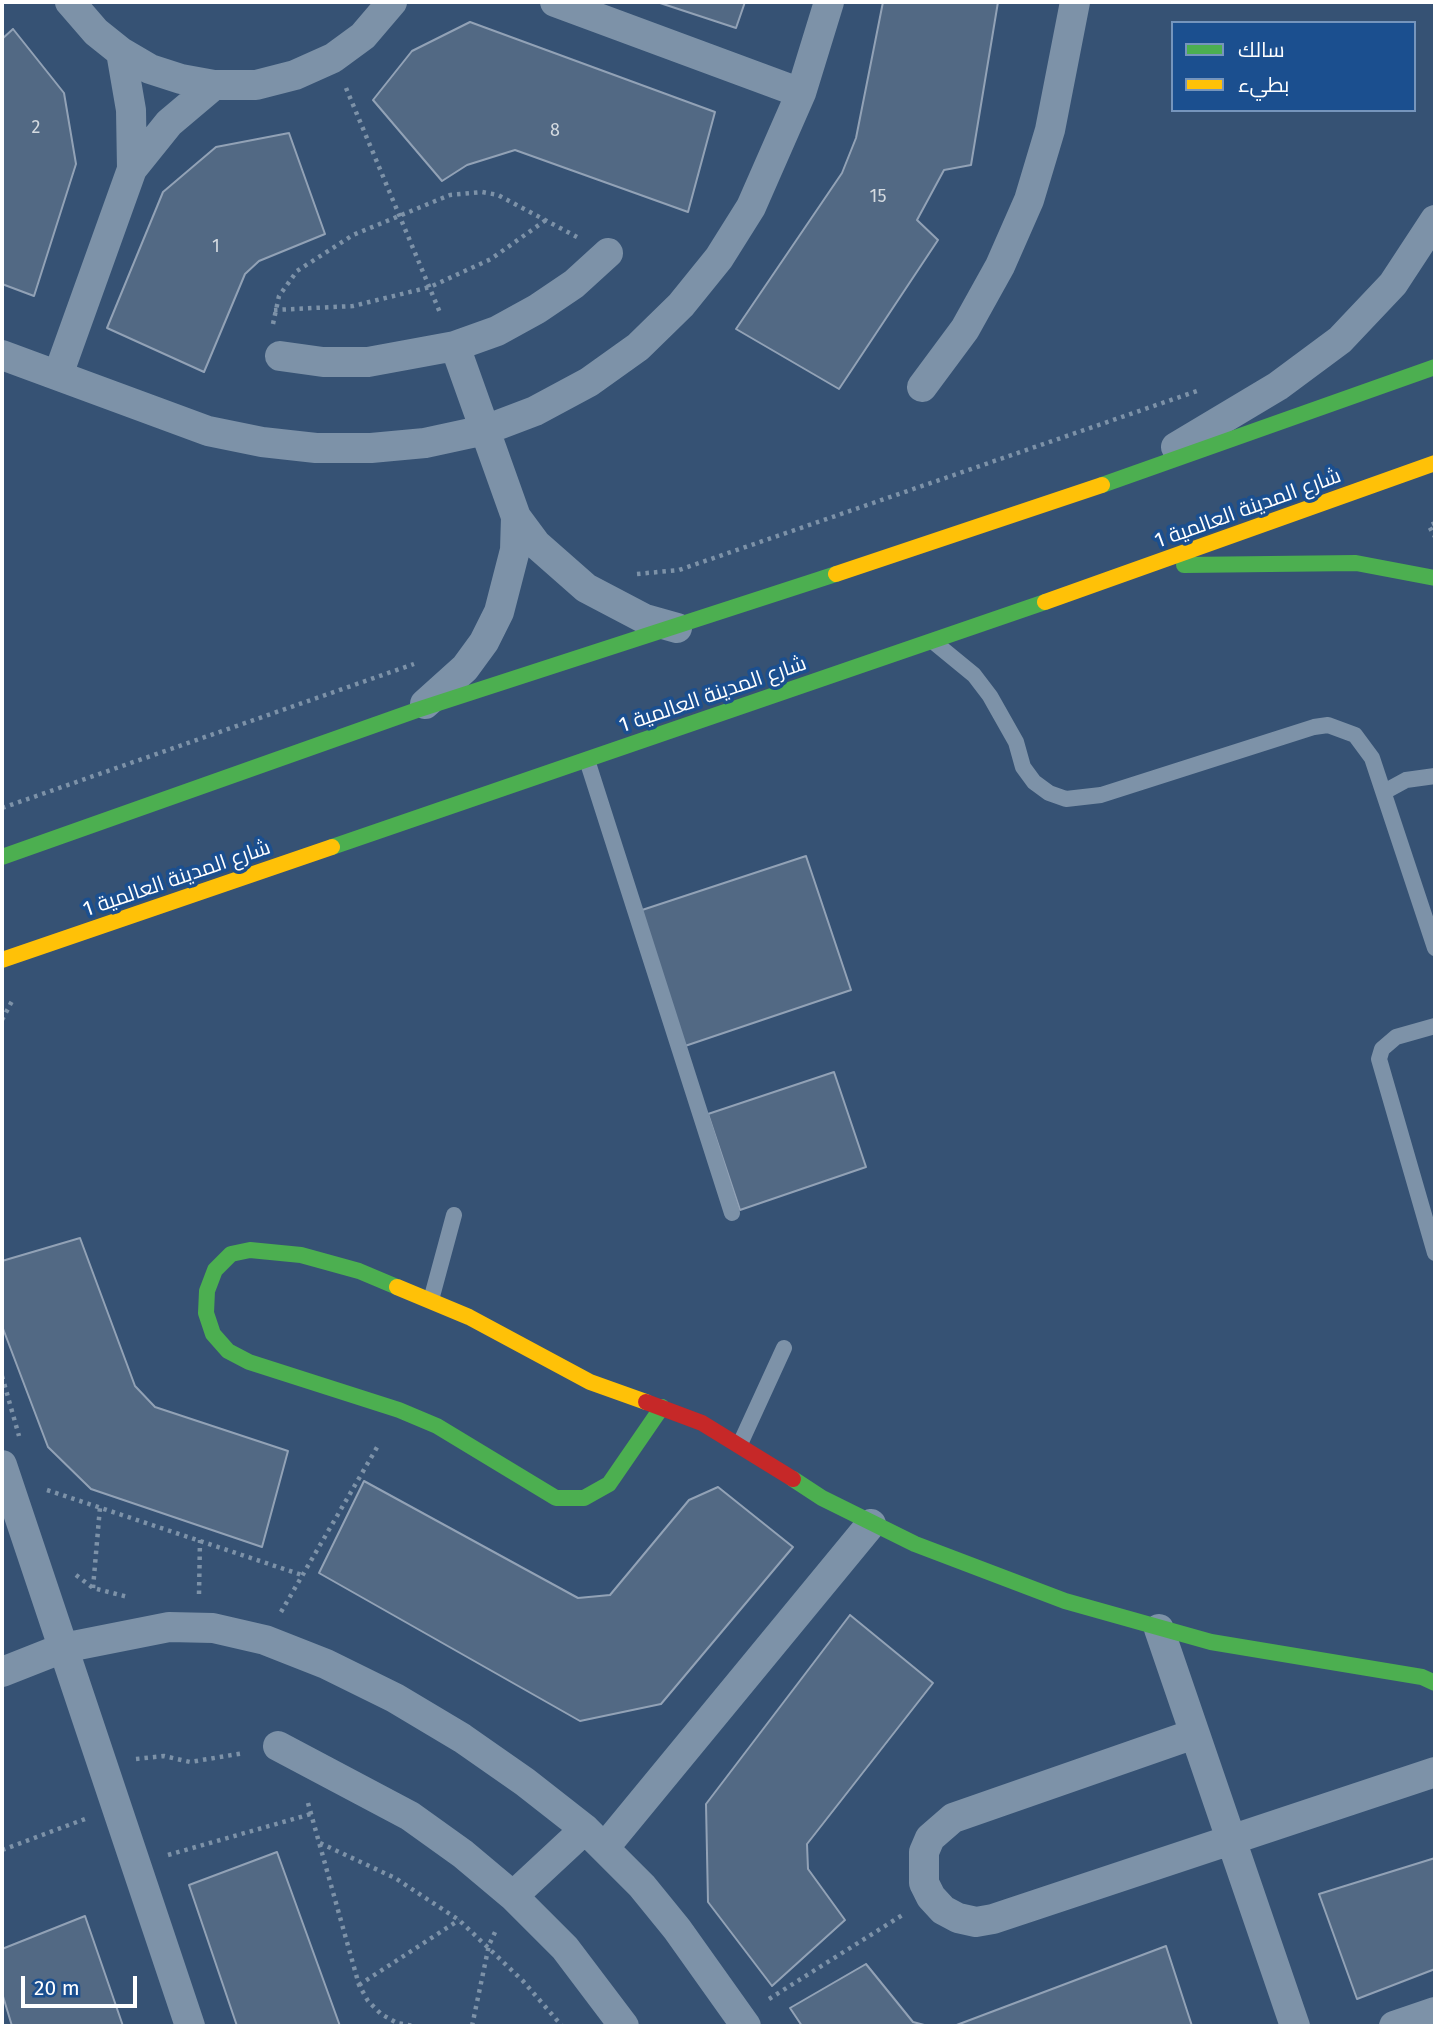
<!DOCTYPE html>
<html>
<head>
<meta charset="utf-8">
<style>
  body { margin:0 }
  #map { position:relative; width:1437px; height:2028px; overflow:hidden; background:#365274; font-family:"Fira Sans",Cairo,sans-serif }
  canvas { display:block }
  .frame { position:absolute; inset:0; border:4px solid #fff; pointer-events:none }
  .legend { position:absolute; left:1171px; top:21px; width:245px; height:91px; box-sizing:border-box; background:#1b4f8f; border:2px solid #7695bc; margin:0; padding:9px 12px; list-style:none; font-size:21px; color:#fff }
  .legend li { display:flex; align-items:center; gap:14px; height:35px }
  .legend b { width:35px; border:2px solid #7695bc }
  .scale { position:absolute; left:21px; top:1976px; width:116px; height:32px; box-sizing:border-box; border:4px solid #fff; border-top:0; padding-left:9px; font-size:21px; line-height:24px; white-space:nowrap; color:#fff; -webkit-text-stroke:5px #1b4f8f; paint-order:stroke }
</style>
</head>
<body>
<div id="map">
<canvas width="1437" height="2028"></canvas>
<div class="frame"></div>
<ul class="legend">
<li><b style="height:9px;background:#4caf50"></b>سالك</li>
<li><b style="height:9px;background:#ffc107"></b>بطيء</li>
</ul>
<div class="scale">20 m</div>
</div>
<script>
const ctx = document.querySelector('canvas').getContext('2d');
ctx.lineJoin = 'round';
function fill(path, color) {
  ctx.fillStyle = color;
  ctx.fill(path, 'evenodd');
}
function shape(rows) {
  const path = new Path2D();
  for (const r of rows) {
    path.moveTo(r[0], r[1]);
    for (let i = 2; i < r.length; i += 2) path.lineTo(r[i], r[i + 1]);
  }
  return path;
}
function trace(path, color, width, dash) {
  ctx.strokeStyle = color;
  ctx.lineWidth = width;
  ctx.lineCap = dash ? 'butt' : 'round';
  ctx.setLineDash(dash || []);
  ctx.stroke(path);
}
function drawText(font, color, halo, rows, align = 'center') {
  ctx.font = font + ' "Fira Sans",Cairo,sans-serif';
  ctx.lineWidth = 7;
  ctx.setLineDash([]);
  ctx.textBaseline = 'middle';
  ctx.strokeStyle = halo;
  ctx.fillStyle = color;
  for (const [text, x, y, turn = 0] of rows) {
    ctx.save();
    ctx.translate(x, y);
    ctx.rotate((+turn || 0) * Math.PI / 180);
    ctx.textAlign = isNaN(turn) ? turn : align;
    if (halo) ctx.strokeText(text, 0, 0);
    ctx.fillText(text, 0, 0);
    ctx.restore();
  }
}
const building = shape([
  [657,2,745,2,736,28,657,2],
  [883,2,998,2,971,165,944,170,917,220,938,240,839,389,736,329,842,173,856,138,883,2],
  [470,22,715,112,688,212,515,150,467,165,442,181,373,100,412,51,470,22],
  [13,29,64,93,76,164,34,296,2,284,2,39,13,29],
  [289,133,325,234,259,261,245,274,204,372,107,328,163,192,216,147,289,133],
  [806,856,851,990,682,1047,636,912,806,856],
  [834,1072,866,1167,740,1210,708,1114,834,1072],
  [80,1238,135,1386,155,1407,288,1451,262,1547,91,1489,48,1447,2,1326,2,1261,80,1238],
  [364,1481,578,1598,610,1595,689,1500,718,1487,793,1547,661,1704,580,1721,319,1573,364,1481],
  [850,1615,933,1683,807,1844,808,1869,845,1920,772,1986,708,1902,706,1804,850,1615],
  [277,1852,340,2026,237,2026,189,1885,277,1852],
  [1435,1858,1435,1969,1357,1999,1319,1894,1435,1858],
  [85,1916,123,2026,12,2026,2,1993,2,1949,85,1916],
  [1166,1946,1192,2026,954,2026,1166,1946],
  [866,1964,913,2022,928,2026,802,2026,790,2008,866,1964]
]);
const path = shape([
  [346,88,441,315],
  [274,310,353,306,430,287,491,259,546,220],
  [273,324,279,296,297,271,353,235,450,195,482,192,498,195,577,237],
  [1435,523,1429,526,1435,537],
  [637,574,679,570,1197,391],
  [2,808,414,664],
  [2,1020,12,1001],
  [2,1376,19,1436],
  [47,1490,302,1575],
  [76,1575,93,1588,128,1597],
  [93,1588,100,1507],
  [199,1594,200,1540],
  [281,1612,379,1444],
  [136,1759,164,1756,190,1762,244,1753],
  [308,1803,359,1985,368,2001,381,2014,397,2023,414,2026],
  [320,1843,395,1878,459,1920,523,1981,562,2026],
  [2,1850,85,1819],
  [168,1855,311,1814],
  [359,1985,459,1920],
  [769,1999,904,1914],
  [472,2026,489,1945,497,1928]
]);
const lane = shape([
  [935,643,974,675,990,696,1016,742,1023,767,1034,782,1049,793,1066,799,1101,795,1314,727,1328,725,1355,735,1372,758,1435,948],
  [587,760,732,1213],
  [1384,792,1406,780,1435,776],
  [1435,1026,1396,1037,1382,1049,1379,1059,1435,1253],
  [431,1300,454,1215],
  [740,1444,784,1348]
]);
const street = shape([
  [70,2,96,32,121,52,150,69,181,79,214,85,256,85,295,75,333,58,363,36,392,2],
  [555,2,801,93],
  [121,52,131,110,132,169],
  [455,346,516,517,536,544,586,588,645,619,677,628],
  [2,355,208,431,262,442,316,448,371,448,425,443,485,430,535,411,589,382,638,347,681,305,719,258,751,207,801,93,829,2],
  [280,356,323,362,368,362,455,346,497,331,537,309,574,284,608,253],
  [58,375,132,169,169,123,214,85],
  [922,387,965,329,1000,266,1029,200,1050,130,1075,2],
  [1176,447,1278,386,1340,340,1393,284,1435,220],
  [425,704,465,668,484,642,499,612,515,550,516,517],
  [2,1465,190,2026],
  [1159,1629,1295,2026],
  [2,1672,63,1648,169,1627,213,1628,265,1640,326,1664,395,1698,462,1738,525,1782,585,1829,642,1886,677,1929,746,2026],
  [1194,1734,953,1818,930,1838,924,1852,924,1883,931,1897,943,1910,958,1918,976,1922,993,1919,1435,1772],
  [278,1746,410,1816,463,1854,513,1896,565,1948,624,2026],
  [605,1847,871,1524],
  [513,1896,585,1829],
  [1394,2026,1435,2012]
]);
const fast = shape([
  [1102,485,1435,367],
  [1184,565,1356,563,1435,578],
  [332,847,1045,602],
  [2,857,417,710,836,574],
  [397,1287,359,1271,301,1255,250,1250,231,1254,215,1270,207,1291,206,1313,213,1334,228,1351,249,1362,399,1410,437,1426,556,1498,584,1498,609,1484,662,1407],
  [793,1479,822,1498,915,1544,1065,1601,1211,1642,1422,1677,1435,1683]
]);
const slow = shape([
  [836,574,1102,485],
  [1045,602,1435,463],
  [2,960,332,847],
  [397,1287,469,1317,590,1382,646,1402]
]);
const jam = shape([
  [646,1402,702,1423,793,1479]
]);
const numberNames = [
  ["2",36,128],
  ["8",555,131],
  ["15",878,197],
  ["1",216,247]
];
const streetNames = [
  ["شارع المدينة العالمية 1",1248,509,-20],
  ["شارع المدينة العالمية 1",713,695,-19],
  ["شارع المدينة العالمية 1",177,879,-19]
];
fill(building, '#526984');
trace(building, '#92a2b6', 2);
trace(path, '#7d92a8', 4.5, [3.5, 5]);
trace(lane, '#7d92a8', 16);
trace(street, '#7d92a8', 30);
trace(fast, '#4caf50', 16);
trace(slow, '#ffc107', 16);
trace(jam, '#c62828', 16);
drawText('18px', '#d4dae0', null, numberNames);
drawText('21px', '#fff', '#1b4f8f', streetNames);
</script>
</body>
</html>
